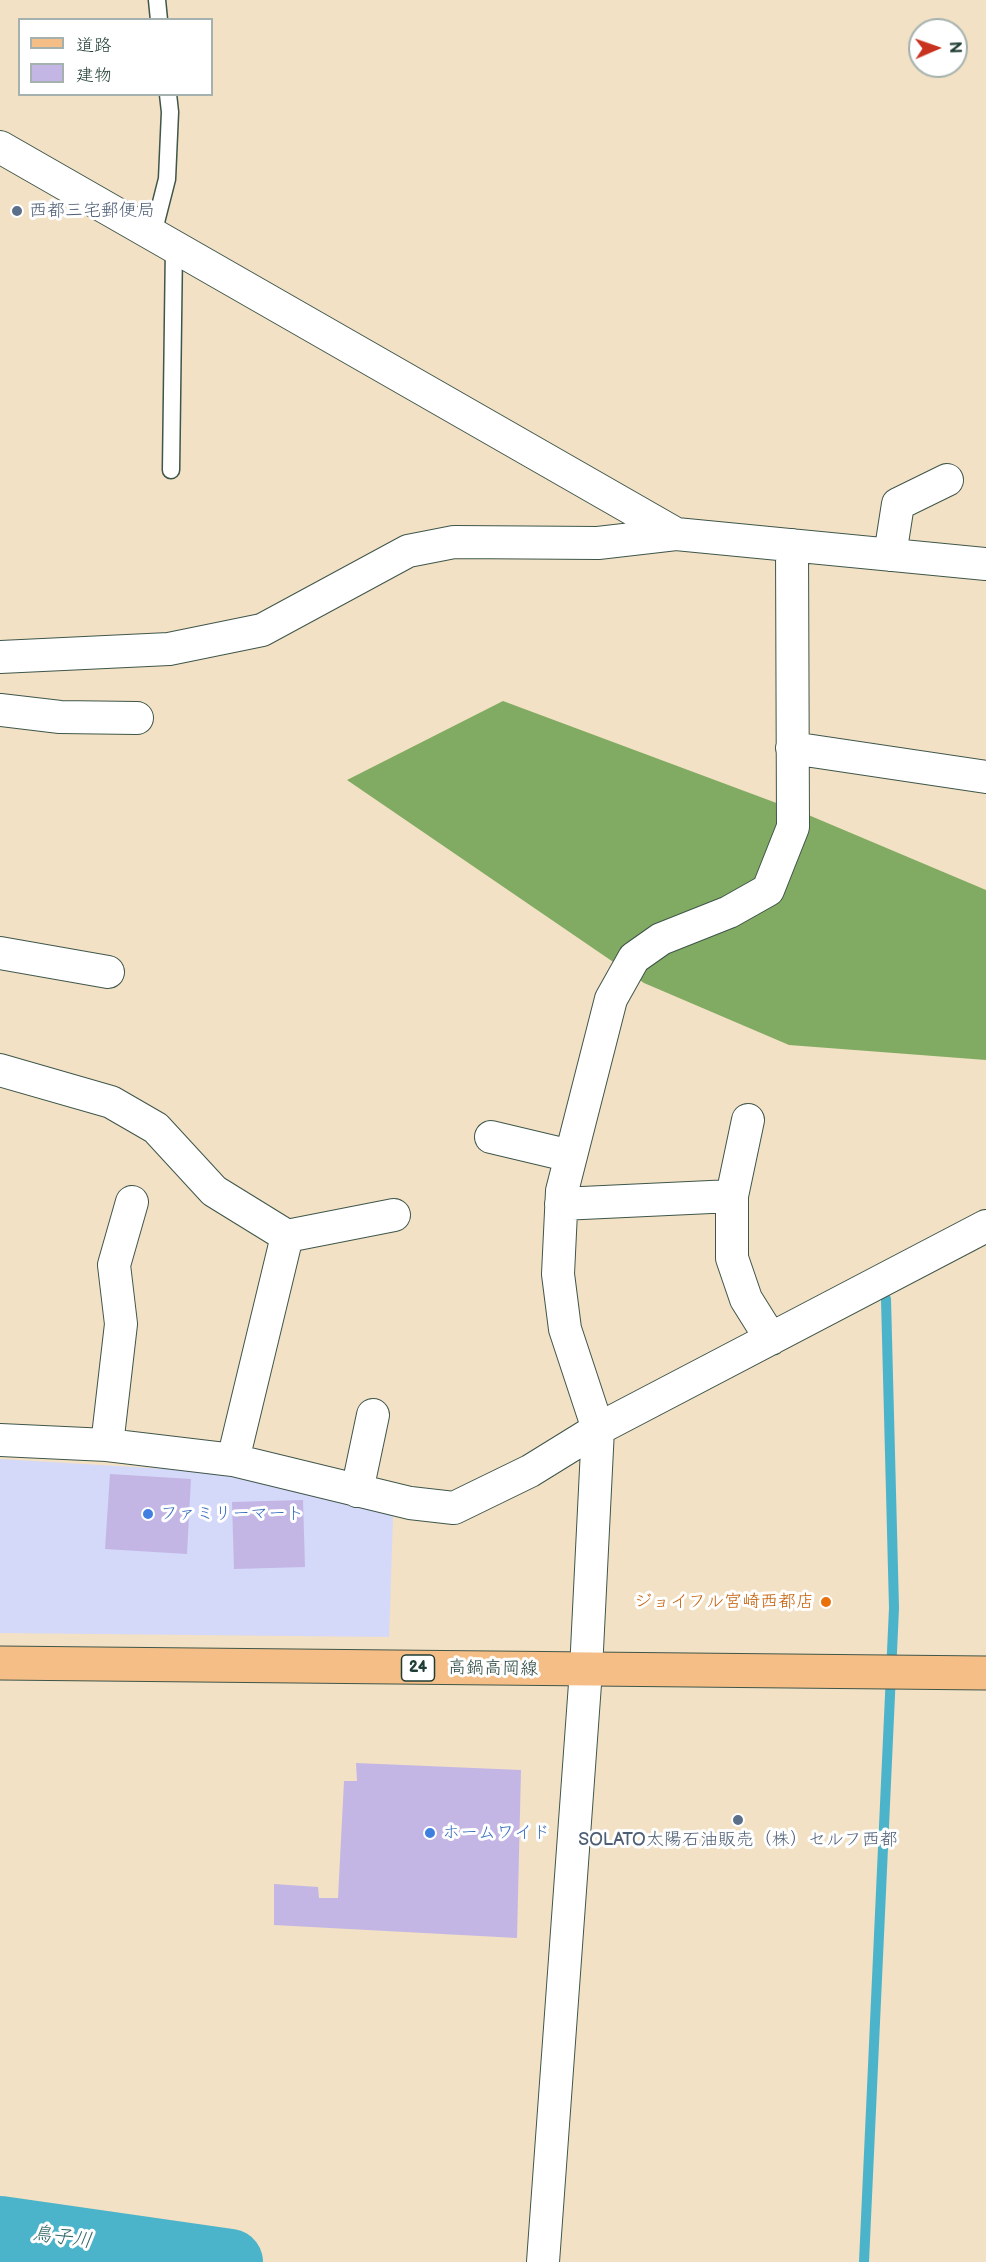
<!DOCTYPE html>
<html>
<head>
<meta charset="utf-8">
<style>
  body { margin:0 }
  #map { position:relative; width:986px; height:2262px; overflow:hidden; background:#f2e1c4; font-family:"Balsamiq Sans","Klee One",sans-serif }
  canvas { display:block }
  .legend { position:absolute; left:18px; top:18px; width:195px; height:78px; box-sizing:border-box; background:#fff; border:2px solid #a5b1ae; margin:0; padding:8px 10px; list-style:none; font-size:18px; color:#1f3d34 }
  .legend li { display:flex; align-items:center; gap:12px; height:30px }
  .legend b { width:30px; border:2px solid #a5b1ae }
  .north { position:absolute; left:908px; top:18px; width:60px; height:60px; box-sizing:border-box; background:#fff; border:2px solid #a5b1ae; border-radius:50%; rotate:88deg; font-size:16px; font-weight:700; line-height:24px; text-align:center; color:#1f3d34 }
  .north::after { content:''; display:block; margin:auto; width:21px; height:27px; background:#c8321e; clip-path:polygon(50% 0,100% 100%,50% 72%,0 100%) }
</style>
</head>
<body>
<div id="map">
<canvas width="986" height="2262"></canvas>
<ul class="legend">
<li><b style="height:8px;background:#f6be87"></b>道路</li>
<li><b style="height:16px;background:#c3b6e5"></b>建物</li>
</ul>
<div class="north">N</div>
</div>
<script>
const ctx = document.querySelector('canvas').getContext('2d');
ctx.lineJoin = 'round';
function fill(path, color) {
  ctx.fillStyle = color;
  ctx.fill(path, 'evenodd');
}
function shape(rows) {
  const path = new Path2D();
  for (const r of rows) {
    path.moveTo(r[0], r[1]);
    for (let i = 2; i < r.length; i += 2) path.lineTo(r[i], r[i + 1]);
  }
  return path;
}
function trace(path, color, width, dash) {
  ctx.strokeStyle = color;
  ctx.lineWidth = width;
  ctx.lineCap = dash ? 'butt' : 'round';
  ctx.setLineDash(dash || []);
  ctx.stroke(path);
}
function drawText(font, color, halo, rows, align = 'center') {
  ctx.font = font + ' "Balsamiq Sans","Klee One",sans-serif';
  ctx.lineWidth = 6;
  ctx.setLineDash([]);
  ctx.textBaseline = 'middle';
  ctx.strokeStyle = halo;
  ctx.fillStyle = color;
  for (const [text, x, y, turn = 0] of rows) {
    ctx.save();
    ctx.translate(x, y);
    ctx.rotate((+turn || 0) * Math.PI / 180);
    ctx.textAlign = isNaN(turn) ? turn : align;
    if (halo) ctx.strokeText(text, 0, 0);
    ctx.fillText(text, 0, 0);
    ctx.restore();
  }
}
const built = shape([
  [0,1459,217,1472,393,1516,389,1637,0,1633]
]);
const forest = shape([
  [503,701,806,814,986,890,986,1060,789,1045,644,983,347,780]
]);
const stream = shape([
  [864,2262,894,1608,886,1299]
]);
const river = shape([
  [0,2229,230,2262]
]);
const building = shape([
  [110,1474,191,1479,187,1554,105,1549],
  [303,1500,305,1567,234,1569,232,1502],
  [356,1763,521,1770,517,1938,274,1925,274,1884,318,1887,319,1898,338,1898,344,1781,357,1781]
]);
const lane = shape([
  [157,0,159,20],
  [153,234,167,179,170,112,168,94],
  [171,470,174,246]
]);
const street = shape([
  [0,147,676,534],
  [890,555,898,504,947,480],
  [0,657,169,649,262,630,408,551,454,542,598,543,676,534,986,564],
  [0,710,60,717,137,718],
  [792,748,986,777],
  [0,953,108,972],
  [0,1070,111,1102,156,1128,214,1191,287,1236,233,1460],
  [748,1120,732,1196,732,1258,746,1299,771,1339],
  [491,1137,571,1156],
  [561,1204,732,1196],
  [287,1236,394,1215],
  [0,1440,107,1445,233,1460,410,1503,454,1508,530,1471,598,1429,986,1226],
  [107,1445,121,1324,114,1265,132,1202],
  [357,1491,373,1415],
  [543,2262,586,1670,598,1429,565,1329,558,1274,562,1191,611,999,634,958,661,939,729,912,768,890,793,827,792,545]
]);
const primary = shape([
  [0,1663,986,1673]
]);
const markers = [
  [17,211,6,"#5c6f8a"],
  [148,1514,6,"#3f7fe0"],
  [826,1602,6,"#e8710a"],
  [738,1820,6,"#5c6f8a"],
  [430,1833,6,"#3f7fe0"]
];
const shields = [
  [418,1668,33]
];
const shieldNames = [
  ["24",418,1668]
];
const serviceNames = [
  ["西都三宅郵便局",29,211],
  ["SOLATO太陽石油販売（株）セルフ西都",738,1840,"center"]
];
const shopNames = [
  ["ファミリーマート",160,1514],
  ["ホームワイド",442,1833]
];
const foodNames = [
  ["ジョイフル宮崎西都店",814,1602]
];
const streetNames = [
  ["高鍋高岡線",493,1669,1]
];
const waterNames = [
  ["鳥子川",62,2238,8]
];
fill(built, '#d4d8f9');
fill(forest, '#81ab62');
trace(stream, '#4bb3ca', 10);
trace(river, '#4bb3ca', 66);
fill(building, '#c3b6e5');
trace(lane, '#3f564a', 19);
trace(street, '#3f564a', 34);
trace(primary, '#3f564a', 35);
trace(lane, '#fff', 16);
trace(street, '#fff', 32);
trace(primary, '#f6be87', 33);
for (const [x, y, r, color] of markers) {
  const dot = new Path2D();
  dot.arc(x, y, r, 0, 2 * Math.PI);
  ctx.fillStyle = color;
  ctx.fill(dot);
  trace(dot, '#fff', 2);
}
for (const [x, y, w] of shields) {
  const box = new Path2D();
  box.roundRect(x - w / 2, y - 13, w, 26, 4.5);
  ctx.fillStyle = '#fff';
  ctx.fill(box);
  trace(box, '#1f3d34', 1.5);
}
drawText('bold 16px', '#1f3d34', null, shieldNames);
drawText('18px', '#4e5e75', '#fff', serviceNames, 'left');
drawText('18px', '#366cbe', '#fff', shopNames, 'left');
drawText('18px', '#c56008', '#fff', foodNames, 'right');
drawText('18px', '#1f3d34', '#fff', streetNames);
drawText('italic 20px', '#2e6668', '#fff', waterNames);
</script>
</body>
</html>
